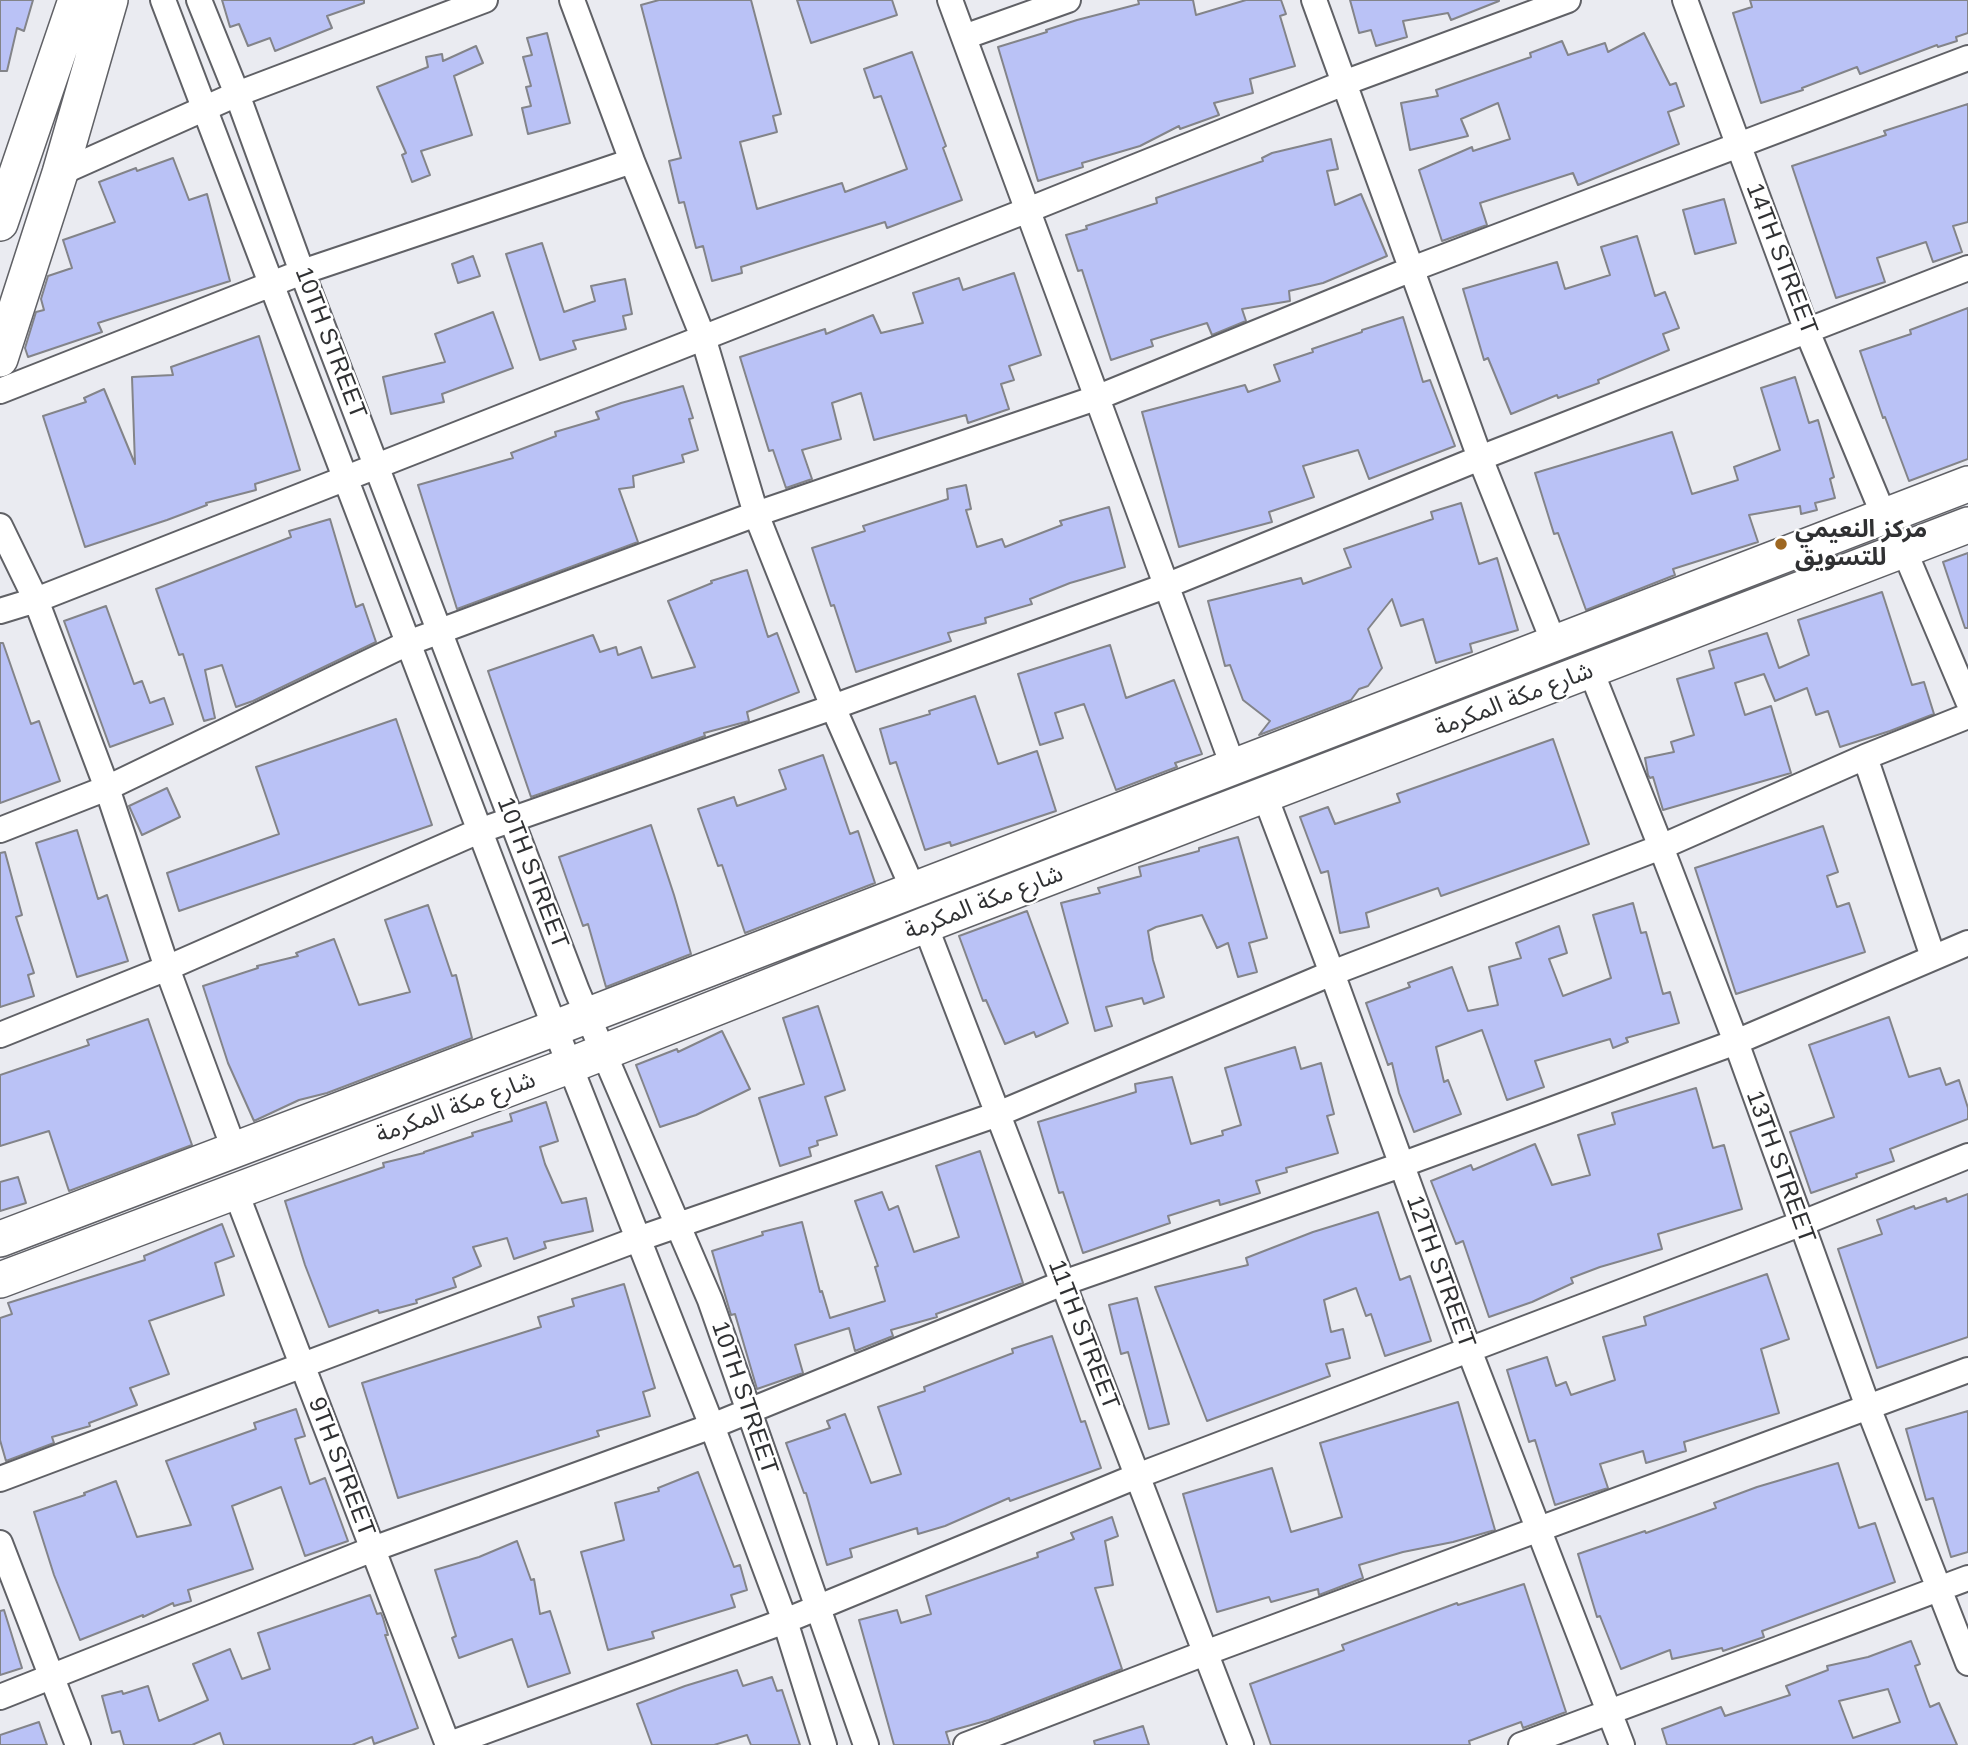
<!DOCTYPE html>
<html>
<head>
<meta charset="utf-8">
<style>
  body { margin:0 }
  canvas { display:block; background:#eaebf1 }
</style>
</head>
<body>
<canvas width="1968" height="1745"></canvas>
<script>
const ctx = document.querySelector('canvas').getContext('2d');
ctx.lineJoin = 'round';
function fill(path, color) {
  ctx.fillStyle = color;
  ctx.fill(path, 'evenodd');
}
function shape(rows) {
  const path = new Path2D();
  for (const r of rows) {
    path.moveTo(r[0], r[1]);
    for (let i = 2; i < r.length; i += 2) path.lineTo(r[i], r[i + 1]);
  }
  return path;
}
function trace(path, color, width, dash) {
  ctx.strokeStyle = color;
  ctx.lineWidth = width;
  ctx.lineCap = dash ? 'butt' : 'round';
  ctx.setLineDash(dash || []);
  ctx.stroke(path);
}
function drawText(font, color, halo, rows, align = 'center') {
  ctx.font = font + ' Helvetica,"Noto Sans Arabic",sans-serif';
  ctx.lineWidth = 5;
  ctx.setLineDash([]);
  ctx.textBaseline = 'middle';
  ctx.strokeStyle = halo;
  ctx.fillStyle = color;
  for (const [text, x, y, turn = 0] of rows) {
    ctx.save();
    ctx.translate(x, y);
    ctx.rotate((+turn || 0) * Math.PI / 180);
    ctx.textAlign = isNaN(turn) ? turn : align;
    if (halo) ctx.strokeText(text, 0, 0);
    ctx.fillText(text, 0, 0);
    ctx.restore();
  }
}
const building = shape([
  [0,0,33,0,24,31,17,28,7,71,0,71,0,0],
  [222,0,364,0,364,3,327,16,332,28,275,51,270,38,248,46,239,24,230,27,222,0],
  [659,0,751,0,781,114,773,116,777,132,740,142,757,209,842,183,845,192,907,169,881,96,874,98,864,69,912,52,946,146,943,148,962,200,887,228,885,222,741,267,742,273,712,281,703,246,696,248,684,202,679,203,669,161,681,158,641,5,659,0],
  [797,0,892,0,897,15,811,43,797,0],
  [1138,0,1193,0,1196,15,1246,0,1281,0,1286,14,1280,16,1295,66,1250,79,1253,93,1214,103,1219,115,1180,129,1179,126,1140,146,1082,163,1083,167,1038,181,998,47,1047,32,1046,30,1077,20,1139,4,1138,0],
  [1350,0,1499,0,1499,1,1451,20,1448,13,1403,21,1407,37,1376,46,1371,30,1359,33,1350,0],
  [1750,0,1968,0,1968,33,1956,37,1957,41,1938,47,1937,45,1860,74,1857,67,1802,88,1803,90,1761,103,1733,13,1752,7,1750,0],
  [547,33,570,123,528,134,522,108,531,106,526,87,531,86,523,57,532,55,527,38,547,33],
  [1644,33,1670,85,1676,83,1684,106,1668,112,1679,144,1578,185,1573,173,1480,203,1487,225,1442,241,1419,170,1472,147,1473,151,1510,139,1498,103,1461,119,1468,136,1410,150,1401,103,1438,96,1436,90,1531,57,1530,53,1562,41,1568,55,1605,43,1608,52,1644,33],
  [476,46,483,63,454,76,472,135,421,151,430,175,412,182,402,155,406,153,377,87,428,67,426,57,442,54,443,61,476,46],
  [1968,104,1968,222,1953,226,1962,252,1933,262,1926,242,1877,258,1885,282,1836,298,1792,166,1886,135,1884,131,1968,104],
  [1331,139,1338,169,1327,171,1335,205,1361,194,1387,256,1323,283,1289,291,1290,301,1242,309,1246,321,1212,335,1207,323,1151,340,1153,346,1111,360,1082,270,1078,271,1066,235,1087,229,1086,226,1157,203,1156,198,1263,161,1262,158,1272,153,1331,139],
  [173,158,189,200,207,194,230,281,98,323,102,332,28,357,25,348,36,312,44,310,41,299,48,276,72,268,63,240,115,222,99,182,136,168,137,171,173,158],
  [1724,199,1736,243,1695,254,1683,210,1724,199],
  [1637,236,1655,296,1665,292,1679,328,1663,334,1669,350,1598,380,1599,383,1558,398,1557,395,1511,414,1488,358,1484,360,1463,289,1557,262,1565,289,1610,275,1601,247,1637,236],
  [542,243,564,312,595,301,591,286,625,279,632,314,623,316,626,329,573,341,576,349,540,360,506,254,542,243],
  [473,256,480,276,458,283,452,264,473,256],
  [1014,273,1041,355,1009,366,1014,380,1001,384,1009,409,968,423,966,415,874,440,861,393,832,403,841,439,802,450,812,479,786,488,773,450,769,451,740,357,825,329,826,334,873,315,881,333,923,323,913,293,959,278,963,290,1014,273],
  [1968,308,1968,459,1909,481,1885,417,1883,418,1860,351,1911,334,1910,330,1968,308],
  [493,312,513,368,442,394,444,402,391,414,383,377,445,362,435,334,493,312],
  [1403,317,1423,382,1430,380,1455,446,1369,479,1358,450,1303,466,1314,497,1269,512,1272,522,1179,547,1142,412,1245,385,1248,392,1280,381,1274,365,1313,352,1312,349,1362,332,1362,330,1403,317],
  [259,336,300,470,255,484,256,490,206,503,207,505,167,520,85,547,43,416,86,402,84,398,104,389,135,464,132,377,173,375,171,367,259,336],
  [1795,377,1809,423,1818,420,1834,477,1830,479,1835,498,1815,503,1817,510,1801,514,1800,506,1749,515,1758,542,1673,569,1675,575,1586,610,1558,533,1554,534,1535,473,1672,432,1692,494,1738,480,1734,467,1780,450,1761,388,1795,377],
  [683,386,693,418,689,419,698,450,682,455,684,462,633,476,634,487,619,489,638,542,457,609,418,485,513,458,511,453,556,436,555,432,599,419,596,412,621,403,683,386],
  [966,485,971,509,966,510,977,547,1002,539,1005,547,1062,525,1060,521,1109,507,1125,567,1070,583,1030,599,1032,604,985,618,986,623,948,633,951,641,856,672,834,605,831,606,812,548,865,531,863,526,948,499,947,489,966,485],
  [1461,503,1479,564,1497,558,1518,630,1470,644,1472,652,1436,663,1423,619,1401,626,1392,599,1368,629,1382,668,1368,686,1359,689,1351,700,1259,735,1270,721,1243,700,1230,665,1225,666,1208,601,1301,578,1303,584,1351,567,1344,549,1433,519,1431,512,1461,503],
  [330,519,356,607,363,604,376,642,253,701,236,707,222,665,205,670,215,718,204,721,183,654,179,655,156,589,291,537,289,531,330,519],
  [1968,553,1968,628,1965,628,1943,562,1968,553],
  [747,570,768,637,777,633,799,692,747,712,749,721,704,733,705,736,531,797,488,671,593,635,600,652,616,647,618,655,641,647,652,678,695,667,668,601,712,583,711,581,747,570],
  [1882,592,1912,685,1924,682,1934,714,1890,731,1840,747,1828,711,1816,715,1807,688,1775,701,1764,674,1735,683,1745,715,1771,706,1791,773,1663,810,1653,777,1650,778,1648,775,1645,758,1674,752,1671,742,1694,735,1677,679,1714,668,1709,651,1767,633,1779,668,1809,655,1798,620,1882,592],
  [106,606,134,684,142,681,150,703,164,698,173,724,110,747,64,621,106,606],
  [0,643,3,643,31,724,39,721,60,781,0,803,0,643],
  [1110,645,1126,698,1174,680,1202,754,1175,763,1177,767,1116,790,1084,704,1055,713,1063,738,1040,745,1018,674,1110,645],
  [975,696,998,764,1037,751,1056,811,951,846,950,842,925,850,896,762,890,764,880,729,930,714,929,711,975,696],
  [396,719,432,825,179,911,167,873,279,834,256,767,396,719],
  [1553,739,1589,844,1441,896,1438,888,1366,913,1369,927,1340,933,1328,871,1321,873,1300,817,1328,807,1335,824,1400,802,1397,794,1553,739],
  [823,755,850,834,858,831,875,883,745,933,722,865,718,866,698,809,734,797,737,806,786,789,779,770,823,755],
  [167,788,180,817,142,835,129,806,167,788],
  [651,825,674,895,691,954,606,987,588,924,583,926,559,857,651,825],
  [1823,826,1838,872,1827,876,1837,907,1849,903,1865,952,1736,994,1695,868,1823,826],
  [77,830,98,899,107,895,128,961,77,977,36,843,77,830],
  [1238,837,1267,938,1249,943,1257,972,1238,977,1228,943,1217,948,1202,915,1156,927,1148,931,1153,960,1164,997,1144,1004,1142,998,1106,1007,1112,1026,1095,1031,1061,903,1100,893,1098,888,1141,876,1139,867,1199,851,1199,848,1238,837],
  [5,852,22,915,16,917,34,973,28,975,34,996,0,1007,0,853,5,852],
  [1633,903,1641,933,1646,932,1663,994,1670,992,1679,1023,1626,1038,1628,1042,1613,1048,1610,1039,1535,1061,1544,1087,1507,1100,1482,1030,1436,1047,1444,1082,1448,1080,1461,1114,1414,1132,1399,1093,1392,1063,1388,1065,1366,1003,1410,987,1408,983,1452,967,1468,1011,1498,1005,1489,967,1521,958,1516,943,1559,926,1567,953,1549,959,1563,996,1611,978,1593,915,1633,903],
  [428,905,452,976,456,975,472,1038,327,1093,299,1100,254,1121,228,1063,203,986,258,968,257,966,298,956,296,953,334,939,359,1005,410,992,385,920,428,905],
  [1027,911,1068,1023,1036,1037,1034,1032,1005,1044,986,1000,983,1001,959,936,1027,911],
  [818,1006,845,1090,825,1097,837,1135,817,1141,818,1145,809,1148,811,1156,780,1166,759,1098,804,1084,783,1018,818,1006],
  [1889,1017,1909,1077,1940,1068,1946,1085,1959,1080,1968,1108,1968,1119,1890,1149,1894,1161,1856,1174,1857,1177,1811,1193,1790,1132,1834,1117,1809,1045,1889,1017],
  [148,1019,192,1145,69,1191,49,1131,0,1146,0,1075,89,1045,87,1040,148,1019],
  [722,1031,750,1089,696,1115,660,1127,636,1065,677,1049,678,1052,722,1031],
  [1295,1047,1301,1069,1321,1063,1334,1114,1327,1116,1338,1153,1286,1168,1287,1172,1256,1181,1260,1193,1220,1205,1219,1200,1168,1216,1170,1223,1083,1253,1063,1192,1059,1193,1038,1122,1136,1092,1135,1084,1172,1077,1191,1144,1223,1135,1222,1131,1241,1125,1225,1068,1295,1047],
  [1696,1088,1713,1148,1724,1145,1742,1209,1658,1234,1662,1249,1600,1267,1571,1278,1573,1283,1532,1302,1489,1317,1463,1241,1456,1244,1431,1181,1471,1165,1473,1170,1535,1144,1552,1185,1590,1175,1578,1135,1615,1124,1612,1113,1696,1088],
  [546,1102,558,1141,540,1147,545,1164,562,1203,586,1198,593,1231,544,1242,546,1248,514,1259,507,1238,473,1247,481,1266,453,1278,456,1287,416,1300,417,1303,379,1313,378,1310,329,1327,305,1265,285,1201,384,1167,383,1163,424,1153,424,1152,473,1136,472,1133,512,1121,510,1114,546,1102],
  [980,1151,1023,1283,936,1314,937,1317,891,1330,893,1336,855,1351,849,1328,795,1345,803,1373,757,1389,735,1314,731,1315,712,1251,763,1235,762,1232,802,1222,820,1292,822,1291,830,1318,885,1301,875,1267,878,1266,855,1201,882,1192,889,1210,898,1206,914,1252,959,1237,936,1166,980,1151],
  [18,1177,26,1203,0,1211,0,1182,18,1177],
  [1968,1194,1968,1337,1877,1368,1838,1249,1882,1234,1877,1220,1914,1206,1915,1209,1946,1198,1947,1202,1968,1194],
  [1378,1212,1400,1280,1410,1276,1431,1341,1385,1356,1371,1314,1366,1316,1356,1288,1324,1300,1331,1332,1343,1329,1350,1358,1326,1364,1330,1376,1207,1421,1155,1287,1248,1265,1246,1258,1313,1232,1378,1212],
  [222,1224,234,1256,215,1263,224,1295,149,1321,169,1374,130,1388,137,1405,89,1423,90,1426,52,1437,54,1443,6,1461,0,1440,0,1318,12,1314,8,1303,145,1260,144,1256,222,1224],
  [1767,1274,1789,1339,1761,1349,1779,1413,1684,1442,1686,1451,1646,1463,1643,1451,1600,1464,1608,1488,1555,1505,1535,1440,1529,1442,1507,1370,1547,1357,1556,1386,1566,1382,1571,1395,1615,1380,1603,1337,1646,1325,1644,1317,1767,1274],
  [624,1284,655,1388,643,1392,650,1416,597,1431,599,1436,398,1498,362,1383,541,1327,538,1317,574,1306,572,1299,624,1284],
  [1137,1298,1169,1424,1149,1429,1128,1352,1121,1354,1109,1305,1137,1298],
  [1052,1336,1081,1422,1085,1421,1101,1468,1010,1501,1009,1498,945,1526,918,1534,917,1528,850,1549,852,1557,827,1565,806,1493,804,1493,786,1443,830,1428,827,1421,845,1414,871,1483,901,1474,878,1407,925,1391,924,1387,1013,1353,1012,1349,1052,1336],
  [1458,1402,1495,1530,1453,1542,1403,1552,1359,1565,1363,1578,1319,1595,1318,1589,1271,1602,1269,1597,1217,1612,1183,1494,1272,1468,1291,1532,1342,1517,1320,1443,1458,1402],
  [296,1409,305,1436,295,1439,310,1484,325,1478,348,1541,305,1556,281,1487,232,1506,253,1569,188,1590,191,1601,174,1606,173,1603,143,1617,143,1615,80,1640,54,1575,34,1512,85,1495,84,1493,116,1481,137,1537,191,1525,166,1461,256,1429,254,1423,296,1409],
  [1968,1411,1968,1552,1951,1557,1933,1498,1926,1500,1906,1429,1968,1411],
  [1838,1463,1859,1528,1875,1523,1895,1582,1762,1631,1764,1637,1723,1651,1722,1648,1672,1659,1670,1650,1621,1669,1600,1616,1597,1617,1578,1554,1645,1531,1646,1533,1716,1508,1714,1503,1757,1487,1838,1463],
  [698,1472,734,1567,740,1565,747,1590,731,1595,735,1607,652,1632,654,1638,608,1650,581,1552,624,1540,615,1503,659,1491,658,1488,698,1472],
  [1112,1517,1118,1536,1105,1541,1113,1585,1095,1588,1122,1669,989,1720,946,1732,950,1745,894,1745,859,1620,897,1610,901,1623,931,1614,926,1596,1038,1557,1037,1553,1074,1539,1071,1533,1112,1517],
  [517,1541,531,1580,534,1579,540,1614,550,1611,570,1673,528,1687,512,1639,459,1658,452,1638,456,1636,435,1570,479,1557,517,1541],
  [1524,1584,1566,1712,1523,1728,1521,1722,1469,1741,1470,1745,1271,1745,1250,1684,1344,1650,1342,1645,1457,1603,1458,1605,1524,1584],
  [370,1595,377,1614,381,1613,383,1618,388,1635,385,1635,418,1728,374,1744,372,1737,352,1745,224,1745,220,1733,192,1745,124,1745,120,1731,112,1733,102,1696,122,1691,123,1694,148,1686,159,1721,208,1700,193,1664,230,1649,242,1679,270,1669,258,1633,370,1595],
  [4,1610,22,1668,0,1675,0,1611,4,1610],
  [1911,1641,1920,1664,1915,1666,1930,1707,1939,1703,1957,1745,1667,1745,1662,1729,1721,1707,1725,1716,1790,1695,1786,1686,1828,1670,1827,1666,1868,1657,1911,1641],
  [1888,1689,1900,1722,1853,1738,1839,1701,1888,1689],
  [737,1670,743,1686,772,1677,777,1691,782,1690,800,1745,751,1745,747,1735,714,1745,652,1745,637,1704,685,1686,737,1670],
  [39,1722,47,1745,0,1745,0,1735,39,1722],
  [1143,1726,1149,1745,1095,1745,1094,1741,1143,1726]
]);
const street = shape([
  [163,0,555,1028,712,1426,785,1621,824,1745],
  [199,0,237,94,302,272,577,991,710,1300,866,1745],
  [572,0,632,161,703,337,756,514,833,707,913,889],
  [950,0,1233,766],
  [1314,0,1480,458,1554,643],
  [1685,0,1807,331,1884,516],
  [964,37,1068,0],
  [60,173,237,94,485,0],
  [0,391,302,272,632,161],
  [0,526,36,600,107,788,167,968,234,1149],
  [1904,550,1968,701],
  [0,611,36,600,1028,210,1344,83,1568,0],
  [1591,671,1661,847,1736,1042,1868,1407,1968,1663],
  [1865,757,1933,957],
  [1265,796,1332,973,1469,1350,1622,1745],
  [0,830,107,788,408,643,756,514,1096,398,1412,269,1968,58],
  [925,925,1241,1745],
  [0,1035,167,968,479,831,833,707,1168,585,1480,458,1968,268],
  [235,1190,448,1745],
  [0,1479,638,1239,998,1114,1332,973,1661,847,1865,757,1968,716],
  [0,1543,78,1745],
  [0,1697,373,1549,712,1426,1063,1283,1401,1165,1736,1042,1968,943],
  [447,1745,785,1621,1137,1476,1800,1224,1968,1156],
  [966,1745,1205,1653,1968,1370],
  [1521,1745,1968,1578]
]);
const secondary = shape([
  [0,223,76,0],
  [0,359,60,173,110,0],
  [0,1239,555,1028,1968,484],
  [0,1280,571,1065,925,925,1968,525]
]);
const markers = [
  [1781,544,7,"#9e6721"]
];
const streetNames = [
  ["14TH STREET",1781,259,69],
  ["10TH STREET",330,343,69],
  ["شارع مكة المكرمة",1514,700,-21],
  ["10TH STREET",532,873,69],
  ["شارع مكة المكرمة",984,903,-21],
  ["شارع مكة المكرمة",456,1108,-20],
  ["13TH STREET",1780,1167,70],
  ["12TH STREET",1440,1272,70],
  ["11TH STREET",1083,1335,69],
  ["10TH STREET",744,1398,71],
  ["9TH STREET",341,1467,69]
];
const poiNames = [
  ["مركز النعيمي",1795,530],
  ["للتسويق",1795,558]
];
fill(building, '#bac2f6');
trace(building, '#838489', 2);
trace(street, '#606166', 28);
trace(secondary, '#606166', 38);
trace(street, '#fff', 24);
trace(secondary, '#fff', 35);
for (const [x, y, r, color] of markers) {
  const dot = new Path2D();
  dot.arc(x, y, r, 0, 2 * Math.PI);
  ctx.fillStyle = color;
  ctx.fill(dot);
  trace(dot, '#fff', 2.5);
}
drawText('24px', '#303133', '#fff', streetNames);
drawText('bold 24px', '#303133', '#fff', poiNames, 'left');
</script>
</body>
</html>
